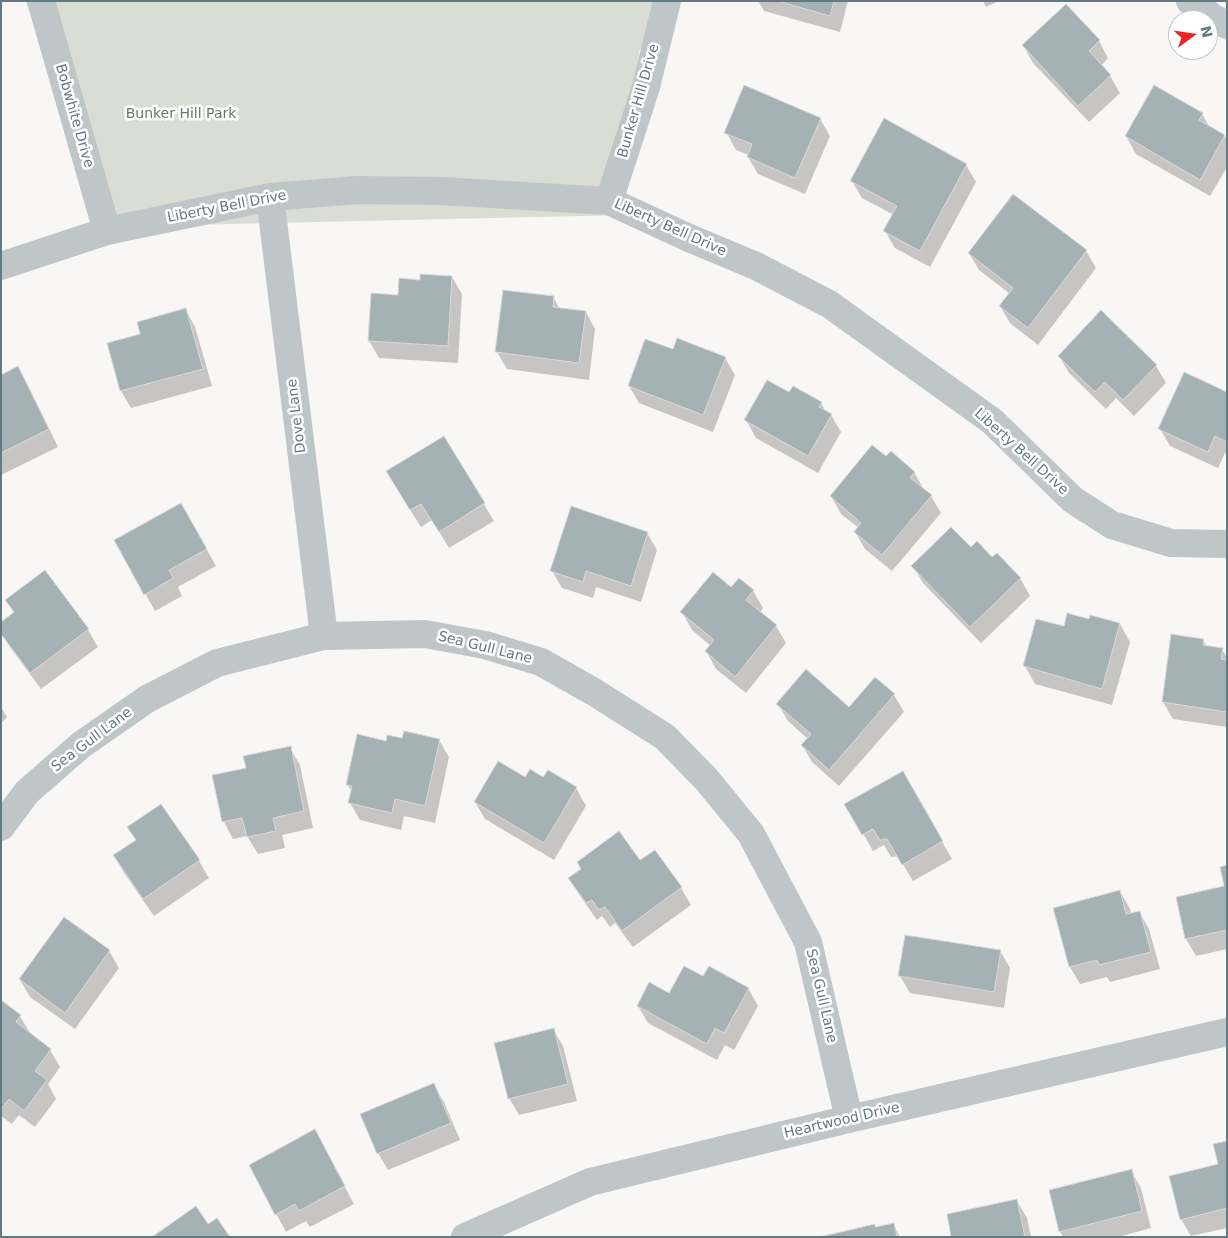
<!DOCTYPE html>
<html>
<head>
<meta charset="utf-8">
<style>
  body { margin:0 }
  #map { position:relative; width:1228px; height:1238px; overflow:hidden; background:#f8f7f5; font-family:"DejaVu Sans",sans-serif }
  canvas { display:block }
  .frame { position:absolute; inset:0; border:2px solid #627a82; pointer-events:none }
  .north { position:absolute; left:1168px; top:10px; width:50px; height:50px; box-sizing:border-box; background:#fff; border:1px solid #c0cacd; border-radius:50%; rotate:76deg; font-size:14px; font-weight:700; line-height:20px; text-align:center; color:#627a82 }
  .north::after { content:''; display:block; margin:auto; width:18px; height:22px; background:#eb2322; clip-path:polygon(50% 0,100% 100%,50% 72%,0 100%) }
</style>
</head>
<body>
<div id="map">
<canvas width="1228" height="1238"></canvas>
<div class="frame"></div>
<div class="north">N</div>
</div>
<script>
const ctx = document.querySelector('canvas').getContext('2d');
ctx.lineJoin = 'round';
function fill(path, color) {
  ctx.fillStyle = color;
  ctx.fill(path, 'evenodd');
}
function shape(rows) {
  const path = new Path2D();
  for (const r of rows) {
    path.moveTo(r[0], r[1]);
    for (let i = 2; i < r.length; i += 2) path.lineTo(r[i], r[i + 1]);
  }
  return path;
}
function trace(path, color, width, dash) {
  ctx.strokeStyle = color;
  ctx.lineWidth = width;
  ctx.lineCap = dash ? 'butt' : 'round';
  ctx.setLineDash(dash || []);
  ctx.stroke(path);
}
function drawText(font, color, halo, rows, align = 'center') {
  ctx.font = font + ' "DejaVu Sans",sans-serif';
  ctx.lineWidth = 5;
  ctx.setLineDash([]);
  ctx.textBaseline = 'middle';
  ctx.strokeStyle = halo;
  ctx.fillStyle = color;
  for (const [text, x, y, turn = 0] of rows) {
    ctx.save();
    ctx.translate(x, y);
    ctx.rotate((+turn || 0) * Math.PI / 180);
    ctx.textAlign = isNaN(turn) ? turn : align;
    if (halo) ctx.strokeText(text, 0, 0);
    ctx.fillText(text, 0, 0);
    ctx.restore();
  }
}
const green = shape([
  [26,1,668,1,639,51,625,215,99,227]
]);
const shadow = shape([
  [758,1,848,1,840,32,764,11],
  [983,1,999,1,986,7],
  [1099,41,1108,58,1101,66,1110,76,1120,93,1089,122,1033,63,1023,45],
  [1202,114,1210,128,1224,136,1227,140,1227,167,1210,196,1136,154,1126,136],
  [820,119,830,136,805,194,758,174,748,157,749,155,736,150,726,132],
  [966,165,976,182,930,267,895,248,885,231,894,215,862,198,852,181],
  [1014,195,1086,251,1096,268,1038,345,1010,323,1000,306,1010,294,979,270,969,253],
  [452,277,462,294,458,363,379,358,369,341,399,296,421,281],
  [553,297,560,309,586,312,595,329,589,380,507,369,497,352],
  [186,310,195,327,212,386,131,408,121,391,108,344,142,335],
  [673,351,725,358,735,375,713,432,639,403,629,386],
  [1059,356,1156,366,1166,383,1134,416,1116,398,1106,409,1069,373],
  [18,368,28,385,58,447,1,475,1,376],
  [790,394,821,403,826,412,831,415,841,432,818,473,756,438,746,420],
  [1227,394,1227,454,1225,453,1218,468,1170,446,1160,429],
  [444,437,494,521,449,548,432,520,421,527,397,489],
  [886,458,914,472,924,490,931,496,941,513,892,571,865,549,855,532,859,528,841,514,831,496],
  [181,504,216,566,178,587,182,596,155,611,116,541],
  [647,533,657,550,641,602,596,587,593,598,562,588,552,571],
  [971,549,992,559,1020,578,1030,596,981,643,923,583,913,566],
  [45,572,88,630,98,647,41,689,7,643,1,633,14,613,6,600],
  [731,589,753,591,763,608,760,612,776,626,786,643,746,693,716,669,706,651,711,646,692,630,682,612],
  [1091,616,1120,624,1130,642,1112,705,1035,684,1025,666,1065,628,1090,621],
  [1203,640,1207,647,1222,649,1227,658,1227,727,1173,719,1163,702],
  [875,679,894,695,904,712,839,786,812,762,802,745,808,739,788,721,778,704,849,709],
  [1,707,7,717,1,723],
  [403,740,439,740,449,757,435,823,404,816,401,830,360,820,350,803,352,792,347,784,387,742],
  [290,748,300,765,313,828,282,835,285,848,258,854,247,836,233,839,224,822,214,776,247,769],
  [902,773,952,859,913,881,898,856,891,857,884,845,873,851,846,804],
  [526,779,544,779,576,788,586,806,554,860,485,819,475,802],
  [161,806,199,861,209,878,154,916,124,873,115,856,137,840],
  [655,852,681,888,691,905,633,947,615,923,610,927,602,916,597,920,580,896,570,879,640,862],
  [1227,866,1227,949,1196,956,1186,939,1226,887],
  [1120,891,1130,909,1131,914,1139,912,1149,929,1160,969,1110,982,1107,977,1080,984,1070,967],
  [109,951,119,968,75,1029,30,997,20,980],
  [1000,951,1010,968,1004,1008,910,993,900,976],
  [704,978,748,988,758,1006,734,1050,725,1045,717,1060,648,1023,638,1006,670,995],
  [1,1002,20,1016,30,1033,50,1050,60,1067,48,1084,56,1099,35,1127,19,1115,12,1124,1,1116],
  [553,1029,563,1046,577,1101,519,1115,509,1098],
  [434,1085,444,1102,460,1140,388,1170,378,1153],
  [1227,1142,1227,1228,1191,1236,1181,1219,1220,1165],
  [324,1148,354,1204,310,1227,306,1221,286,1232,250,1165],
  [1131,1171,1141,1188,1151,1228,1118,1237,1063,1237,1060,1231],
  [1017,1201,1027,1218,1031,1237,953,1237],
  [874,1225,876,1228,893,1225,900,1237,824,1237]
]);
const building = shape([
  [778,1,834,1,830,16,778,1],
  [1066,4,1100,40,1089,51,1111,75,1078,106,1022,45,1066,4],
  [744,85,821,118,795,178,747,157,752,144,724,133,744,85],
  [1154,85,1203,113,1199,120,1225,135,1200,180,1125,136,1154,85],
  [884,118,967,164,920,251,883,231,897,206,850,181,884,118],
  [1013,194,1087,250,1028,328,999,306,1013,288,968,253,1013,194],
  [420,274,452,276,448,346,368,341,371,293,398,295,399,278,420,280,420,274],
  [503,290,554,296,553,307,586,311,579,363,495,352,503,290],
  [186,308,203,369,120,391,107,343,140,334,137,322,186,308],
  [1101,310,1157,365,1123,400,1105,382,1095,392,1058,356,1101,310],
  [677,338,726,357,703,415,628,386,645,339,673,349,677,338],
  [18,366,49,429,1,453,1,375,18,366],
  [1184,372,1227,392,1227,442,1215,436,1208,452,1158,429,1184,372],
  [767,380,789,392,793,386,822,402,819,407,832,414,808,456,744,420,767,380],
  [444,436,485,503,439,532,421,504,410,510,386,471,444,436],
  [872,445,886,456,891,451,915,472,910,478,932,495,882,555,854,532,861,523,830,496,872,445],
  [181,503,207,549,169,570,173,578,144,595,114,540,181,503],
  [571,506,648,532,631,586,586,571,583,582,550,571,571,506],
  [951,527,971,547,977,541,992,557,997,553,1021,578,970,627,911,566,951,527],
  [45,570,89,629,30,673,1,634,1,622,14,612,5,600,45,570],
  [713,572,731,587,739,578,754,590,746,600,777,625,735,677,705,651,714,640,680,612,713,572],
  [1067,613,1089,619,1090,615,1120,623,1102,689,1023,666,1036,619,1064,626,1067,613],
  [1171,634,1204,639,1203,645,1223,648,1221,659,1227,660,1227,712,1162,702,1171,634],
  [806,669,849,707,875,677,895,694,829,770,801,745,811,734,776,704,806,669],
  [404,731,440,739,425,806,395,799,392,813,348,803,352,786,346,785,357,734,386,741,387,735,402,738,404,731],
  [291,746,304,811,273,818,276,831,247,837,242,818,222,822,212,775,246,768,243,756,291,746],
  [498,761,525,777,530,769,543,777,548,770,577,787,544,843,474,802,498,761],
  [903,771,943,841,902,865,887,839,880,840,873,829,862,835,844,804,903,771],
  [161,804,200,860,143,899,113,855,136,840,127,827,161,804],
  [619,831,640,860,655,850,682,887,622,931,605,907,599,910,592,900,586,903,568,878,581,869,577,862,619,831],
  [1227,865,1227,930,1185,939,1176,897,1224,886,1220,867,1227,865],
  [1120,890,1126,914,1140,911,1151,952,1099,965,1097,960,1069,967,1053,908,1120,890],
  [64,917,110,950,65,1013,19,979,64,917],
  [905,935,1001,950,994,992,898,976,905,935],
  [684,966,703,976,709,966,749,988,724,1033,715,1028,707,1044,637,1006,649,982,669,993,684,966],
  [1,1000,21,1015,16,1022,51,1049,35,1071,47,1080,24,1111,9,1099,2,1108,1,1107,1,1000],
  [554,1028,568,1084,508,1099,494,1043,554,1028],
  [434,1083,451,1123,377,1154,360,1114,434,1083],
  [315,1129,345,1186,299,1211,295,1204,275,1215,249,1165,315,1129],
  [1227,1141,1227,1208,1180,1220,1169,1176,1218,1164,1213,1144,1227,1141],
  [1132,1169,1142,1211,1059,1232,1049,1190,1132,1169],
  [1017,1199,1025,1237,951,1237,947,1214,1017,1199],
  [196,1206,208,1224,217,1218,230,1237,152,1237,196,1206],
  [894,1223,897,1237,819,1237,875,1224,875,1227,894,1223]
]);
const minor = shape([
  [41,1,107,231],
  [1190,1,1215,19,1227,25],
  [270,197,324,636],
  [609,201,646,87,667,1],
  [1,266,107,231,270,197,358,190,441,191,609,201,689,238,756,266,829,304,992,421,1073,500,1112,525,1171,543,1227,544],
  [1,827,27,792,81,745,147,699,217,663,324,636,425,634,485,645,541,662,594,692,665,737,707,780,751,834,808,942,849,1119],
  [465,1237,590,1182,849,1119,1227,1032]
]);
const streetNames = [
  ["Bunker Hill Drive",639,101,-74],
  ["Bobwhite Drive",74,116,74],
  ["Liberty Bell Drive",227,207,-11],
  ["Liberty Bell Drive",670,228,24],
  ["Dove Lane",297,416,-97],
  ["Liberty Bell Drive",1021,452,42],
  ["Sea Gull Lane",485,648,14],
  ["Sea Gull Lane",92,740,-37],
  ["Sea Gull Lane",821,996,77],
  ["Heartwood Drive",842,1121,-13]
];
const parkNames = [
  ["Bunker Hill Park",181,114]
];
fill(green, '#d9ddd4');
fill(shadow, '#0003');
fill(building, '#a5b2b5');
trace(building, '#dad9d7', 1);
trace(minor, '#bfc6c8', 28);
drawText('14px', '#627a82', '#fff', streetNames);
drawText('14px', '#6b7961', '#fff', parkNames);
</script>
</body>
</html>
